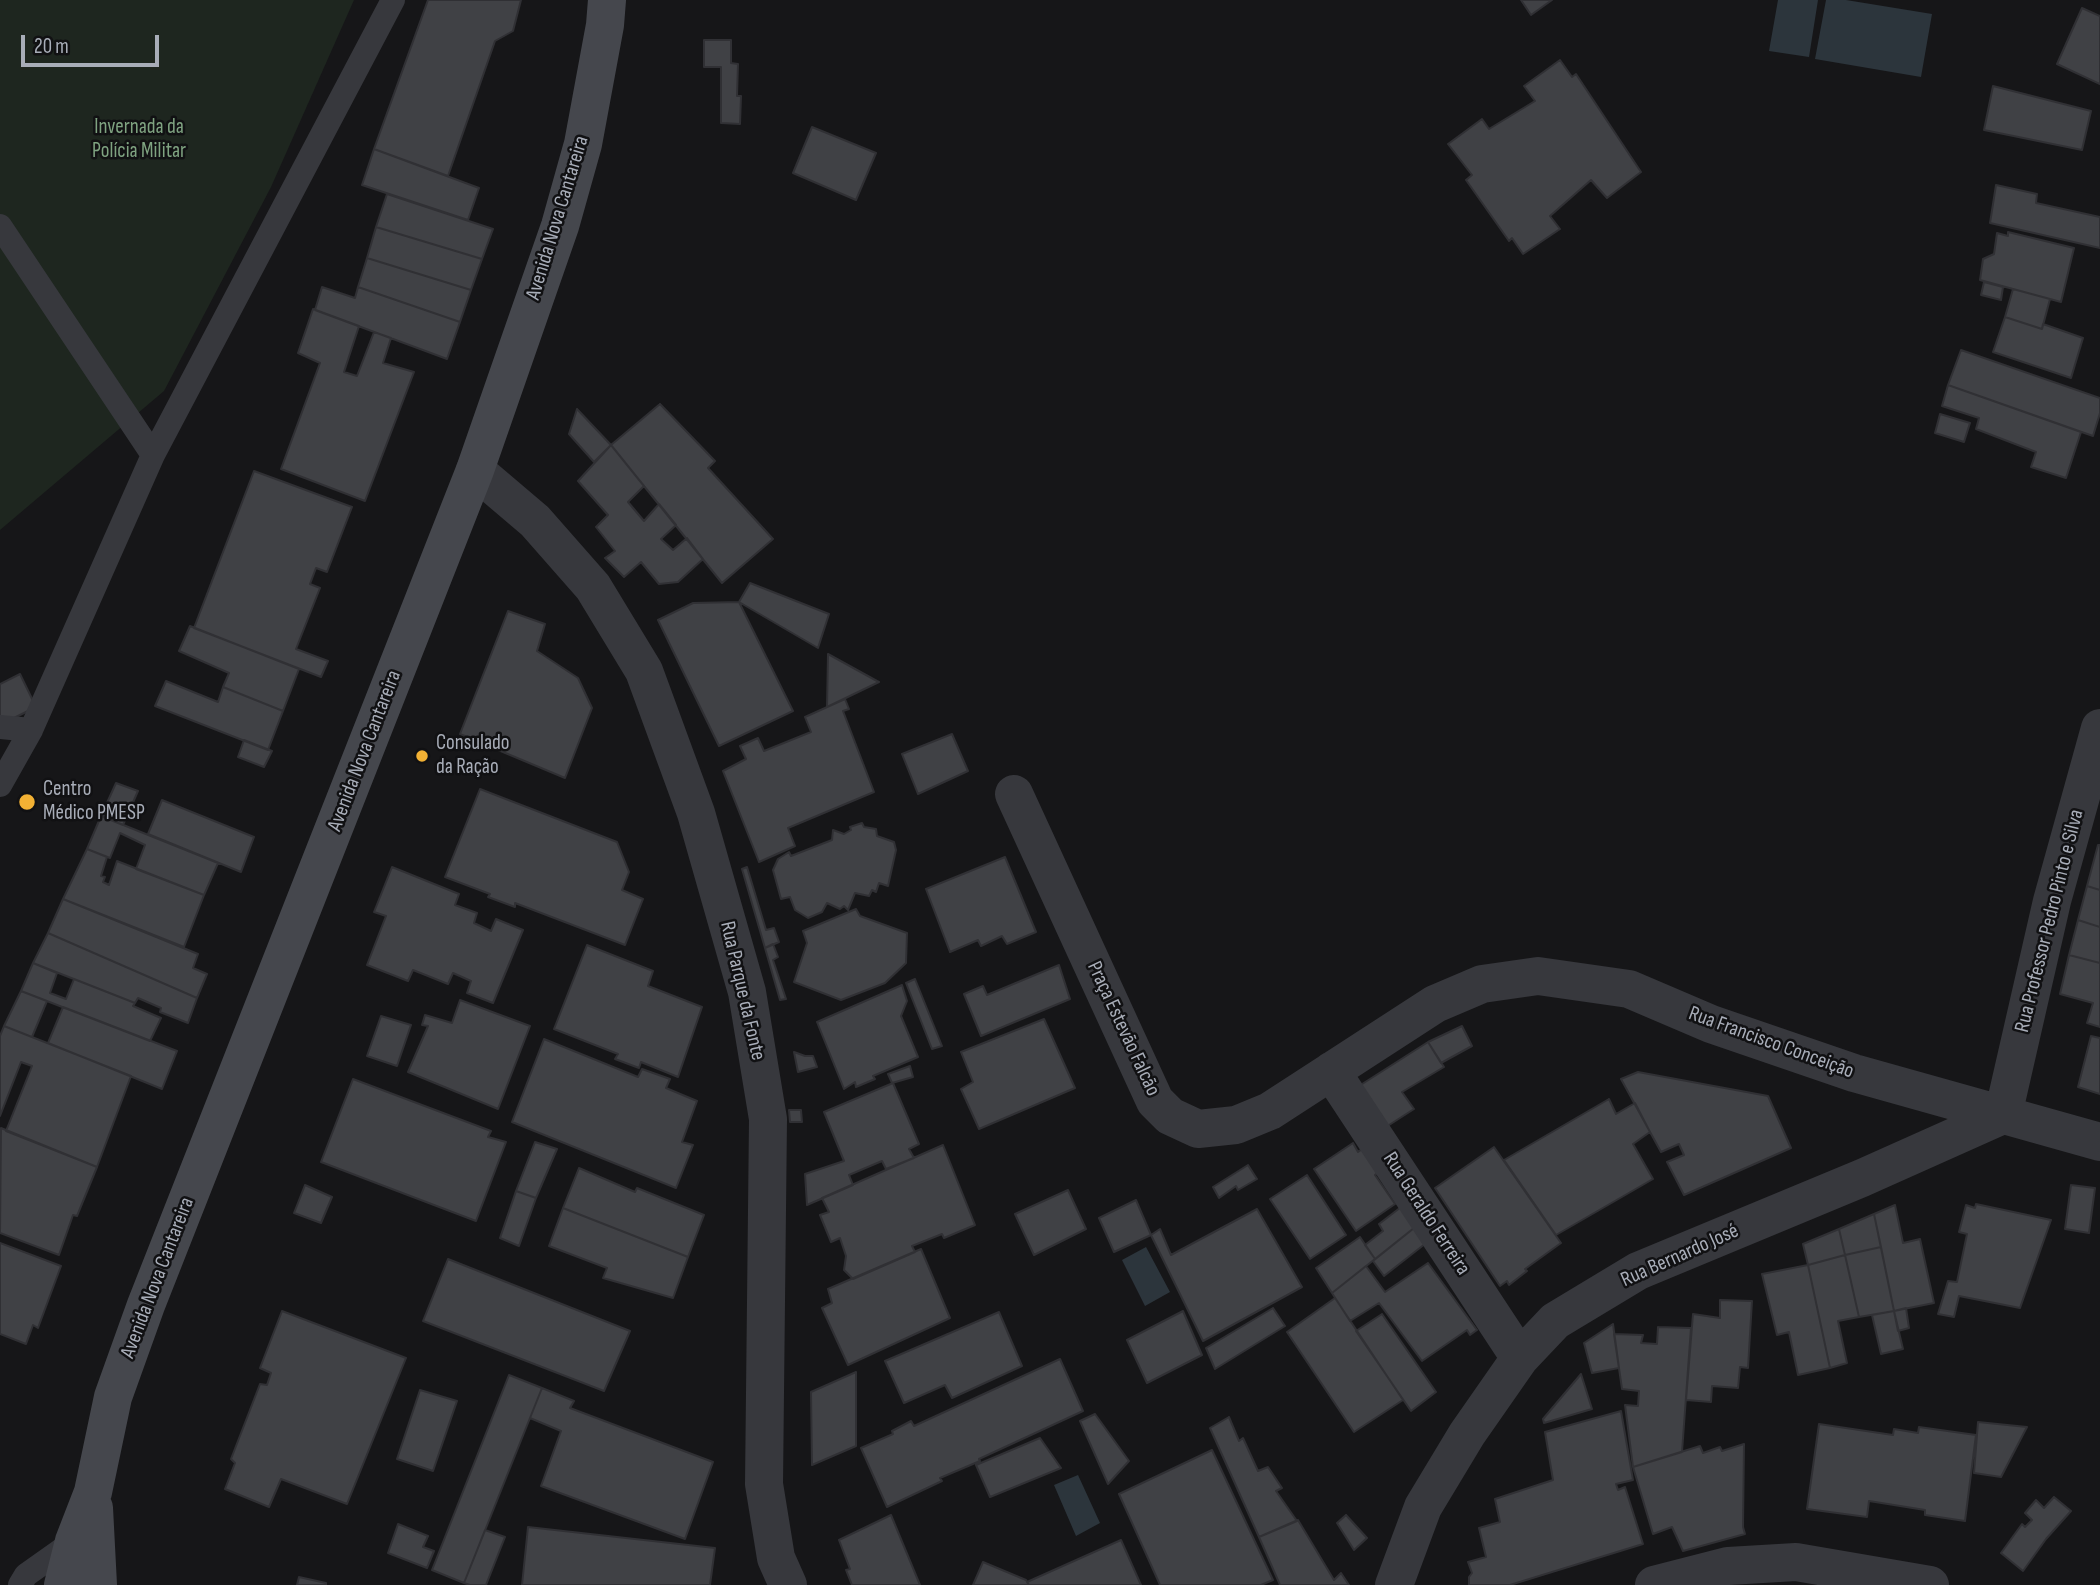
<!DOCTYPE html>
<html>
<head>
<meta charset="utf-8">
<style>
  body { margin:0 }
  #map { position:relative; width:2100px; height:1585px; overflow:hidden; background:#161618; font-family:"Sofia Sans Condensed",sans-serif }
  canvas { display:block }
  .scale { position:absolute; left:21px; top:35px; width:138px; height:32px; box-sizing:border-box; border:4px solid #a8adb8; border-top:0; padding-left:9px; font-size:21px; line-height:24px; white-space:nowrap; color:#a8adb8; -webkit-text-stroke:5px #111113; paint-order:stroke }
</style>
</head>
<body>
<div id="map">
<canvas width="2100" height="1585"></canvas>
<div class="scale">20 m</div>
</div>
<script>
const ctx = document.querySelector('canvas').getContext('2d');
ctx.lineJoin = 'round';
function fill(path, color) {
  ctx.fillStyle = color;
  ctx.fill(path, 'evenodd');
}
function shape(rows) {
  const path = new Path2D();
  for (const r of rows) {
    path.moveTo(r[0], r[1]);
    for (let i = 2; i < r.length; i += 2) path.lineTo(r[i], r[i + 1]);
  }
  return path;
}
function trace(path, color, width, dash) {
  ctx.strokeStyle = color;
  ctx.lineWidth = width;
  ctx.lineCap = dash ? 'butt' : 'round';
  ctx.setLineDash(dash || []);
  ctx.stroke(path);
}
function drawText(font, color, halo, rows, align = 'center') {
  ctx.font = font + ' "Sofia Sans Condensed",sans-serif';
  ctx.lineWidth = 5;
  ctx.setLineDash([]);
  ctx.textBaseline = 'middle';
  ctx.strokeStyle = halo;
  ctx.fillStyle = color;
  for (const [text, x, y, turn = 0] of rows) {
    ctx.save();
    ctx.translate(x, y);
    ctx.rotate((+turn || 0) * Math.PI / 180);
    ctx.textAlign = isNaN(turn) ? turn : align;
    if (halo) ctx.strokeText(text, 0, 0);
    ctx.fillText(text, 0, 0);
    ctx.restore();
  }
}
const green = shape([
  [0,0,354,0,271,187,164,391,0,530]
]);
const water = shape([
  [1778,0,1818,0,1809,57,1769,51],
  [1826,0,1846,0,1932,14,1921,77,1815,59],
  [1146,1247,1170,1292,1145,1306,1122,1260],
  [1078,1475,1100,1523,1076,1536,1054,1485]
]);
const building = shape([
  [428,0,521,0,513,31,495,41,448,176,374,149,428,0],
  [1521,0,1552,0,1531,15,1521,0],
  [2082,8,2100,16,2100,84,2057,64,2082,8],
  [704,40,731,40,731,63,738,64,737,96,741,96,740,124,721,123,721,67,704,67,704,40],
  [1560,60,1572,77,1576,74,1641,172,1607,198,1591,180,1550,216,1560,229,1523,254,1512,238,1509,241,1466,180,1472,175,1448,144,1482,119,1489,129,1535,101,1524,86,1560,60],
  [1993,86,2091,111,2082,150,1984,130,1993,86],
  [812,127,876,153,856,200,793,173,812,127],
  [374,149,479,188,468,220,362,185,374,149],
  [1996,185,2037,194,2036,203,2100,217,2100,248,1990,223,1996,185],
  [387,194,493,229,482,259,376,227,387,194],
  [376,227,482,259,471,290,367,258,376,227],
  [2008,232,2074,248,2061,302,1980,280,1983,259,1994,254,1997,233,2008,236,2008,232],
  [367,258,471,290,460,322,358,287,367,258],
  [1984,282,2003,287,2001,300,1981,295,1984,282],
  [322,287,355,298,358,287,460,322,447,359,315,310,322,287],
  [2013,289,2050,299,2042,329,2005,317,2013,289],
  [313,309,359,326,344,372,357,376,374,332,391,338,383,363,414,372,365,501,281,469,320,363,298,353,313,309],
  [2005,317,2042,329,2043,324,2083,338,2071,378,1993,352,2005,317],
  [1961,350,2100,398,2100,413,2093,436,1948,385,1961,350],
  [1948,385,2081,432,2066,478,2031,467,2036,452,1976,429,1979,418,1942,406,1948,385],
  [660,404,715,461,708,468,773,539,722,583,611,445,660,404],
  [577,409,611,445,594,462,569,434,577,409],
  [1940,414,1970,423,1964,442,1935,433,1940,414],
  [611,445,644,486,628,502,644,521,659,504,676,525,661,539,673,550,687,538,703,559,678,582,659,584,641,562,624,577,605,558,615,551,596,527,608,515,578,481,611,445],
  [254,471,352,507,327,572,316,568,310,584,320,588,296,649,328,661,321,677,194,628,254,471],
  [750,583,829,614,818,648,739,602,750,583],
  [739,602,793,711,719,746,658,620,693,603,739,602],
  [508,611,545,624,537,651,578,678,592,708,565,778,460,734,508,611],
  [190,626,299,669,283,711,223,687,229,673,179,651,190,626],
  [828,654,877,681,879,682,827,707,828,654],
  [20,674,36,707,2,724,0,719,0,684,20,674],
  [166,681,218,702,223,687,283,711,268,750,155,706,166,681],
  [845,699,849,709,843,711,874,792,788,828,795,846,759,862,723,771,746,759,740,746,758,738,764,751,811,732,805,717,845,699],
  [952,734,968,771,918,794,902,754,952,734],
  [244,740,272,751,264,767,238,757,244,740],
  [116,783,138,791,123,825,101,816,116,783],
  [480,789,617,842,629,872,622,890,643,899,625,945,515,903,515,907,488,897,490,894,445,877,480,789],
  [162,800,254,837,241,872,148,834,162,800],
  [101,816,218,863,204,895,136,869,145,845,120,833,110,858,87,849,101,816],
  [862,823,864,827,876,829,877,836,894,842,896,850,888,886,879,883,876,892,872,890,869,896,855,893,848,910,844,906,840,909,827,903,822,912,808,918,795,910,790,897,781,899,773,870,778,859,789,852,791,856,832,840,833,830,844,834,851,830,850,827,862,823],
  [2098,845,2100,845,2100,890,2087,886,2098,845],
  [87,849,107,857,101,876,105,877,103,882,109,885,117,861,204,895,184,947,63,899,87,849],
  [1005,857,1036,932,1007,944,1002,936,981,946,978,940,950,952,926,889,1005,857],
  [392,867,459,894,455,905,477,913,474,923,491,931,496,919,523,930,493,1003,467,993,471,981,453,973,448,984,413,970,408,981,367,965,386,916,374,912,392,867],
  [747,867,766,930,774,928,779,942,765,948,742,869,747,867],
  [2087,886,2100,890,2100,927,2078,920,2087,886],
  [63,899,198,954,193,968,207,974,197,998,48,933,63,899],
  [856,909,860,916,907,933,906,963,885,983,841,1000,794,982,807,943,803,931,856,909],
  [2078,920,2100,927,2100,963,2069,955,2078,920],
  [48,933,197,998,188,1023,160,1012,161,1008,138,998,135,1003,33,963,48,933],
  [773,944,778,957,773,960,786,999,780,1000,765,948,773,944],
  [587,945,653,971,648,986,702,1007,678,1077,641,1062,639,1068,615,1059,618,1054,554,1029,587,945],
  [2069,955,2100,963,2100,1027,2087,1023,2093,1003,2060,994,2069,955],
  [33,963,57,973,50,993,66,999,74,979,135,1003,133,1006,161,1018,150,1041,21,991,33,963],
  [1059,965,1070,999,981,1036,964,994,983,986,987,995,1059,965],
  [915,979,942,1046,932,1049,906,983,915,979],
  [902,985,907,1001,901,1016,918,1057,873,1076,875,1079,856,1087,855,1082,844,1089,817,1022,902,985],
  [21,991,47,1001,32,1037,4,1026,21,991],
  [460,1000,530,1026,498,1109,408,1072,428,1026,422,1025,425,1015,452,1023,460,1000],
  [63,1007,177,1051,162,1089,48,1043,63,1007],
  [381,1016,411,1025,397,1066,367,1056,381,1016],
  [1044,1019,1075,1088,979,1129,961,1089,973,1082,961,1052,1044,1019],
  [4,1026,131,1076,97,1167,6,1131,32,1066,21,1062,0,1116,0,1036,4,1026],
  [1462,1026,1472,1046,1441,1063,1428,1042,1462,1026],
  [2091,1036,2100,1038,2100,1094,2078,1087,2091,1036],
  [544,1039,638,1077,642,1069,670,1079,666,1088,697,1101,682,1142,693,1145,676,1188,512,1122,544,1039],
  [1428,1042,1444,1067,1402,1092,1414,1109,1386,1127,1359,1086,1428,1042],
  [794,1052,805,1056,813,1056,817,1067,798,1072,794,1052],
  [910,1066,913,1077,892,1083,888,1074,910,1066],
  [1638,1072,1768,1096,1791,1148,1684,1195,1667,1162,1684,1155,1679,1144,1661,1152,1621,1079,1638,1072],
  [353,1079,491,1131,488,1137,506,1142,476,1221,321,1162,353,1079],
  [893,1083,919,1144,909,1149,914,1158,886,1169,882,1161,849,1175,853,1185,807,1205,805,1174,844,1161,824,1112,893,1083],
  [1609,1099,1616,1114,1635,1103,1650,1132,1633,1144,1653,1179,1556,1235,1504,1160,1609,1099],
  [789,1110,801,1110,802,1122,790,1122,789,1110],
  [1,1128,97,1167,77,1216,73,1215,59,1255,0,1233,1,1128],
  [535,1142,557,1149,536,1198,516,1191,535,1142],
  [1353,1143,1358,1152,1367,1145,1382,1169,1375,1175,1395,1204,1356,1231,1314,1169,1353,1143],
  [943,1145,975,1225,944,1238,942,1234,912,1246,915,1252,853,1279,844,1270,846,1256,840,1238,831,1242,820,1215,829,1212,822,1198,943,1145],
  [1494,1147,1561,1243,1525,1269,1527,1271,1509,1285,1507,1281,1500,1286,1435,1188,1494,1147],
  [1248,1165,1257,1179,1238,1190,1236,1186,1219,1198,1213,1187,1248,1165],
  [579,1168,635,1192,637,1188,704,1215,688,1257,563,1208,579,1168],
  [1307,1175,1346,1235,1310,1259,1270,1199,1307,1175],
  [305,1185,332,1197,321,1223,294,1213,305,1185],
  [2071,1185,2095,1188,2089,1233,2065,1229,2071,1185],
  [1068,1190,1086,1229,1034,1255,1015,1214,1068,1190],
  [516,1191,536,1198,519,1246,500,1238,516,1191],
  [1136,1200,1151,1235,1114,1252,1099,1218,1136,1200],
  [1405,1204,1419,1224,1375,1259,1365,1245,1383,1231,1379,1224,1405,1204],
  [1976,1204,2051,1220,2020,1308,1959,1296,1954,1317,1938,1314,1948,1281,1957,1282,1967,1234,1959,1232,1966,1205,1975,1208,1976,1204],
  [1895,1205,1903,1243,1920,1239,1934,1303,1894,1311,1874,1214,1895,1205],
  [563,1208,688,1257,673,1298,603,1278,607,1268,549,1246,563,1208],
  [1257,1209,1302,1287,1203,1341,1151,1235,1160,1229,1171,1255,1257,1209],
  [1874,1214,1881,1247,1845,1255,1839,1229,1874,1214],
  [1419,1224,1430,1240,1384,1276,1373,1261,1419,1224],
  [1839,1229,1845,1255,1808,1265,1803,1244,1839,1229],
  [1360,1237,1375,1259,1332,1293,1316,1268,1360,1237],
  [0,1243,61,1266,38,1328,33,1325,26,1344,0,1334,0,1243],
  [1881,1247,1894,1311,1859,1317,1845,1255,1881,1247],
  [921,1249,950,1318,848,1365,822,1308,832,1303,828,1289,921,1249],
  [1845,1255,1859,1317,1838,1321,1847,1363,1830,1368,1808,1265,1845,1255],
  [448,1259,630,1331,604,1391,423,1321,448,1259],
  [1428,1263,1477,1330,1470,1335,1467,1330,1422,1361,1379,1303,1350,1321,1332,1293,1366,1266,1385,1292,1428,1263],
  [1808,1265,1830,1368,1798,1375,1789,1332,1777,1335,1762,1274,1808,1265],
  [1335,1298,1403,1400,1354,1432,1287,1332,1335,1298],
  [1720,1300,1752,1301,1748,1368,1740,1367,1738,1388,1712,1386,1711,1402,1686,1400,1693,1314,1720,1318,1720,1300],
  [1273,1308,1285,1326,1215,1369,1206,1348,1273,1308],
  [1906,1308,1909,1328,1898,1331,1894,1311,1906,1308],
  [282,1311,406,1358,347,1504,281,1479,269,1507,225,1489,235,1463,231,1459,260,1384,267,1385,271,1373,260,1368,282,1311],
  [1183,1311,1202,1355,1147,1383,1127,1340,1183,1311],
  [1894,1311,1903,1349,1881,1354,1872,1315,1894,1311],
  [999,1312,1022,1366,952,1398,945,1385,904,1403,885,1361,999,1312],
  [1382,1314,1436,1392,1411,1411,1356,1331,1382,1314],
  [1613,1324,1619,1368,1592,1373,1584,1343,1613,1324],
  [1658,1327,1691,1328,1682,1452,1633,1467,1625,1405,1638,1406,1639,1391,1622,1389,1614,1334,1643,1335,1641,1343,1657,1344,1658,1327],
  [1060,1359,1083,1411,979,1459,980,1461,940,1478,942,1481,887,1507,861,1448,893,1434,892,1431,911,1421,914,1426,1060,1359],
  [856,1372,856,1446,812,1465,811,1392,856,1372],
  [1581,1374,1592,1409,1544,1423,1543,1419,1581,1374],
  [509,1375,542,1388,464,1583,432,1570,509,1375],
  [542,1388,574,1401,570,1408,713,1462,685,1539,541,1486,561,1431,530,1418,542,1388],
  [420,1390,457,1401,433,1471,397,1459,420,1390],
  [1621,1411,1633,1480,1616,1484,1618,1490,1625,1487,1643,1544,1510,1585,1469,1585,1469,1577,1472,1573,1468,1562,1486,1557,1479,1528,1500,1522,1495,1499,1553,1480,1545,1432,1621,1411],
  [1095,1414,1129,1461,1108,1484,1080,1421,1095,1414],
  [1229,1417,1239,1441,1243,1438,1258,1471,1268,1467,1282,1488,1276,1491,1297,1521,1259,1537,1210,1428,1229,1417],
  [1978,1422,2027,1427,2001,1477,1974,1473,1978,1422],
  [1819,1424,1893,1435,1894,1429,1918,1433,1919,1427,1976,1435,1965,1521,1925,1515,1925,1510,1869,1501,1867,1517,1807,1509,1819,1424],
  [1040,1438,1061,1468,990,1497,976,1465,1040,1438],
  [1744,1444,1743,1527,1745,1534,1683,1551,1672,1527,1653,1534,1633,1467,1700,1446,1703,1453,1720,1447,1722,1451,1744,1444],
  [1212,1450,1273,1580,1261,1585,1160,1585,1119,1494,1212,1450],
  [2054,1497,2071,1511,2046,1539,2023,1571,2001,1553,2022,1524,2025,1527,2032,1520,2025,1513,2036,1500,2044,1508,2054,1497],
  [891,1515,920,1585,852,1585,846,1570,850,1569,839,1540,891,1515],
  [1346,1515,1367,1538,1354,1550,1337,1523,1346,1515],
  [1298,1520,1334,1580,1341,1573,1349,1585,1280,1585,1259,1537,1298,1520],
  [398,1524,428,1536,423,1547,434,1551,427,1568,388,1553,398,1524],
  [528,1527,715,1548,710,1585,522,1585,528,1527],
  [485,1530,505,1537,486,1585,470,1585,464,1583,485,1530],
  [1121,1540,1141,1585,1029,1585,1027,1582,1121,1540],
  [983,1562,1026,1580,1029,1585,973,1585,983,1562],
  [299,1577,326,1583,326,1585,297,1585,299,1577]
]);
const lane = shape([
  [0,226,153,455],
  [0,727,31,730],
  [0,785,31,730,153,455,393,0],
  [20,1585,26,1575,74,1541]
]);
const street = shape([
  [475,470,535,521,593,587,644,671,696,813,747,992,768,1119,764,1484,776,1558,788,1585],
  [1014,794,1155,1101,1170,1116,1198,1129,1236,1125,1270,1111,1435,1004,1482,984,1538,976,1629,989,1711,1024,1854,1073,2100,1142],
  [1331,1071,1520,1358],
  [2003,1115,2052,901,2100,728],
  [1394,1585,1423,1507,1467,1434,1520,1358,1555,1321,1638,1271,1862,1178,2003,1115],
  [1654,1585,1728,1566,1796,1562,1930,1585]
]);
const secondary = shape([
  [94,1508,98,1585],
  [63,1585,74,1541,93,1492,113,1397,146,1305,475,470,560,226,583,144,605,25,607,0]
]);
const markers = [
  [422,756,7,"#f2b134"],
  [27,802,9,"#f2b134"]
];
const parkNames = [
  ["Invernada da",139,128],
  ["Polícia Militar",139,152]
];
const streetNames = [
  ["Avenida Nova Cantareira",558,218,-73],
  ["Avenida Nova Cantareira",365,751,-69],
  ["Rua Professor Pedro Pinto e Silva",2050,921,-76],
  ["Rua Parque da Fonte",742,991,77],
  ["Praça Estevão Falcão",1123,1029,65],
  ["Rua Francisco Conceição",1771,1043,20],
  ["Rua Geraldo Ferreira",1426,1214,57],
  ["Rua Bernardo José",1680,1256,-24],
  ["Avenida Nova Cantareira",158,1278,-69]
];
const poiNames = [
  ["Consulado",436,744],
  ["da Ração",436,768],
  ["Centro",43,790],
  ["Médico PMESP",43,814]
];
fill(green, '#1e261f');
fill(water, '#2c353c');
fill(building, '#404145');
trace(building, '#303034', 2);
trace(lane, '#37383d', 24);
trace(street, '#37383d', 38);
trace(secondary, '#45474d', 38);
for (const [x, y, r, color] of markers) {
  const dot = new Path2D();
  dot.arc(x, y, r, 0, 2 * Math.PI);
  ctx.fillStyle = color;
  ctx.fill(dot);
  trace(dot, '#111113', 2.5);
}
drawText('21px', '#7fa381', '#111113', parkNames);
drawText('21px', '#a8adb8', '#111113', streetNames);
drawText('21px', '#a8adb8', '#111113', poiNames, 'left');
</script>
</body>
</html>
